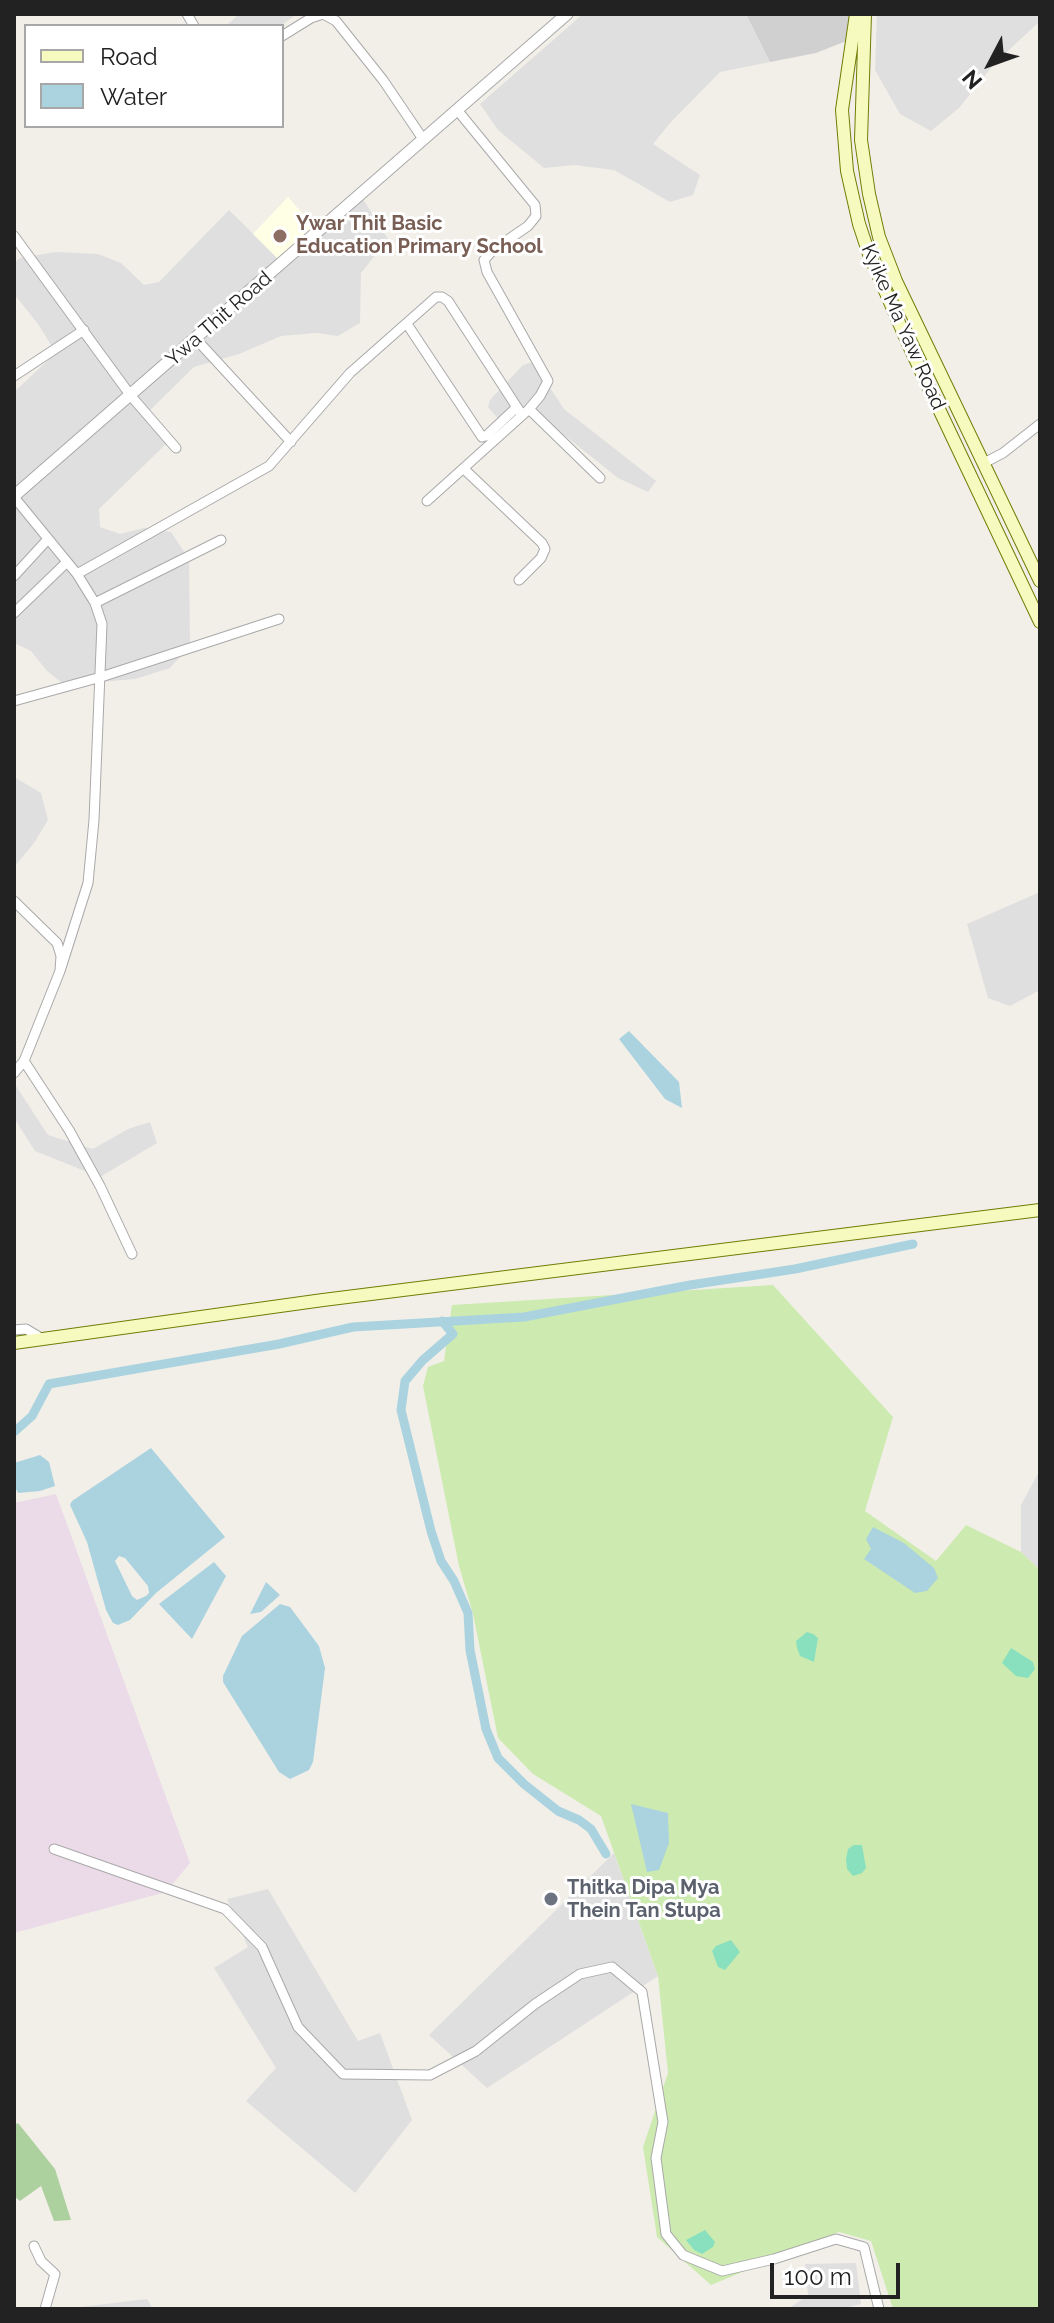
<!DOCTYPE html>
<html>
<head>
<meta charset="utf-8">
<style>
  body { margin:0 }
  #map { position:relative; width:1054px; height:2323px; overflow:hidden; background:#f2efe9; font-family:Raleway,sans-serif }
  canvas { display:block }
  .frame { position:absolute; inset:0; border:16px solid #222; pointer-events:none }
  .legend { position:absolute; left:24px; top:24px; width:260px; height:104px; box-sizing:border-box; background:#fff; border:2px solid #a7a7a7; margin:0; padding:10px 14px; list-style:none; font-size:24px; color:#222 }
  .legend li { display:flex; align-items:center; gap:16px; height:40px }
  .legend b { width:40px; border:2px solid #a7a7a7 }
  .north { position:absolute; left:950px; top:24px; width:80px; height:80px; -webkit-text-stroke:6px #fff; paint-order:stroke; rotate:229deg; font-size:22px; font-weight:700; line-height:32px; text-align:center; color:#222 }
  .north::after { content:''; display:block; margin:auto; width:28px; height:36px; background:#222; clip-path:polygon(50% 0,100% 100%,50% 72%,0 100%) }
  .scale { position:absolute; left:770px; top:2263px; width:130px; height:36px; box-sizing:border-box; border:4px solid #222; border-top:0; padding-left:10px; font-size:24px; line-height:28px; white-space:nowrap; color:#222; -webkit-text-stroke:6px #fff; paint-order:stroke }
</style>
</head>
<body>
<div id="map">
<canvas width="1054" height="2323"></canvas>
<div class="frame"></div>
<ul class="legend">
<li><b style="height:10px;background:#f7fabf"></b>Road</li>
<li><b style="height:22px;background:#aad3df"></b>Water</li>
</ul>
<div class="north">N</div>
<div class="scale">100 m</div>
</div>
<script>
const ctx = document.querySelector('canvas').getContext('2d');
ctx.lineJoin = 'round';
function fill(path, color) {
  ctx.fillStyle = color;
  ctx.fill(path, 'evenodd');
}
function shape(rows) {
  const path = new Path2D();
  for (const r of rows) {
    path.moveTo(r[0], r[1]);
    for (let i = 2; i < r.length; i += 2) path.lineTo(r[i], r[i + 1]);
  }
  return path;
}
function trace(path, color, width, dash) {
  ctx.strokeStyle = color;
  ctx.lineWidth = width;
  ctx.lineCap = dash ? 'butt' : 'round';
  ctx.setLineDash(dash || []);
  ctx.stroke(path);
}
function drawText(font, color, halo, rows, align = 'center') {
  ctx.font = font + ' Raleway,sans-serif';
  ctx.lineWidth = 6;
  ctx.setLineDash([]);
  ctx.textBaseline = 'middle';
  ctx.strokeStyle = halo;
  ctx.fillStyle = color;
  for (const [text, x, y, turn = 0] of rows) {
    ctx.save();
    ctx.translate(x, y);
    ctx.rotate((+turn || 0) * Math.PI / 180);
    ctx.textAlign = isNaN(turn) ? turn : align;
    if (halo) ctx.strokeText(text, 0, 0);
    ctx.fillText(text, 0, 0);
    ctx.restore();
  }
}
const residential = shape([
  [239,14,297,14,280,26,226,26],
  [583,14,746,14,770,62,720,72,671,122,653,144,700,175,693,195,670,202,614,170,574,165,544,168,498,130,480,104],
  [877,14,1040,14,1040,21,995,63,959,108,931,131,900,114,875,70],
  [358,191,388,239,361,273,360,323,338,336,317,333,281,336,239,354,194,367,144,416,167,443,99,509,100,527,120,534,144,528,171,532,189,559,190,646,170,668,135,679,65,685,47,671,31,651,14,643,14,392,56,353,38,324,14,294,14,263,20,258,56,252,98,254,121,263,144,285,159,282,229,210,281,261],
  [533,362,564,409,656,481,648,492,618,478,568,438,523,409,500,421,488,407,490,400,523,365],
  [14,777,41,793,48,820,34,843,14,867],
  [1040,892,1040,990,1010,1006,988,998,967,924],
  [16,1086,48,1135,93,1149,128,1129,150,1122,157,1143,100,1177,35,1151,14,1118,14,1089],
  [1040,1470,1040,1570,1021,1552,1021,1505],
  [614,1853,658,1976,487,2088,429,2035],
  [268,1889,358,2041,380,2033,412,2120,355,2193,246,2101,276,2068,214,1968,248,1947,227,1899],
  [856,2263,861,2304,840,2309,788,2309,808,2295,805,2264],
  [147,2299,153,2309,64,2309]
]);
const industrial = shape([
  [56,1494,190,1863,166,1892,14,1933,14,1503]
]);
const education = shape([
  [288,197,316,229,280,261,253,234]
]);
const religious = shape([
  [746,14,851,14,849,40,816,53,770,62]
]);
const grass = shape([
  [773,1285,893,1417,865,1511,936,1561,966,1525,1021,1552,1040,1570,1040,2309,893,2309,871,2241,839,2232,711,2285,657,2237,643,2147,668,2073,658,1976,601,1816,533,1774,498,1738,473,1614,459,1566,423,1386,428,1367,444,1361,452,1305]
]);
const forest = shape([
  [18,2123,55,2169,71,2220,54,2221,41,2186,20,2201,14,2196,14,2125]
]);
const pitch = shape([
  [807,1632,813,1634,818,1638,814,1662,800,1656,797,1648,796,1641],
  [1011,1648,1033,1662,1035,1669,1028,1678,1016,1676,1002,1663],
  [854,1845,862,1845,866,1868,862,1873,853,1876,847,1869,846,1859,848,1849],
  [731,1940,740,1952,725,1970,718,1967,712,1951,716,1946],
  [705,2230,715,2242,713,2247,702,2254,694,2250,686,2240]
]);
const water = shape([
  [629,1031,679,1082,682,1108,665,1099,619,1039],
  [151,1448,225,1537,156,1593,130,1620,118,1625,113,1623,106,1610,87,1542,70,1505,72,1501],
  [119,1556,125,1558,148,1586,149,1593,146,1596,137,1600,132,1596,115,1561],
  [40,1455,49,1462,55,1486,40,1491,18,1493,14,1485,14,1463],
  [873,1527,904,1543,934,1568,938,1578,927,1591,915,1593,864,1559,871,1549,866,1539],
  [214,1562,226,1576,192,1639,159,1604],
  [266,1582,280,1595,261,1612,250,1614],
  [280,1604,290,1607,319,1646,325,1668,313,1762,309,1770,290,1779,279,1772,223,1682,223,1676,242,1636],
  [631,1804,668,1813,669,1843,659,1870,647,1872]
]);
const canal = shape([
  [442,1321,453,1334,423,1360,405,1381,401,1410,431,1531,441,1561,454,1581,468,1613,470,1650,486,1729,498,1758,524,1784,558,1811,579,1820,591,1829,606,1854],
  [14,1432,32,1416,49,1384,279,1344,353,1327,524,1317,690,1285,795,1269,913,1244]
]);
const minor = shape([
  [187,14,194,26],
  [282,36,311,18,323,14,336,21,383,80,423,139],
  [458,111,535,205,536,216,528,226,493,250,484,260,487,272,548,381,540,396,529,409,600,478],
  [14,236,131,396,176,448],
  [407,324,482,437,486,436,517,407],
  [196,339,291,442],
  [14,376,84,330],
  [984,463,1003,453,1040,424],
  [464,469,542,543,545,549,541,558,519,580],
  [14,497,77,574,95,603,102,624,94,820,88,883,60,971],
  [427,501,527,411],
  [77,574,269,466,350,373,436,297,442,297,448,301,522,415],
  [14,576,48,539],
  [95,603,221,540],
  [14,613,67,562],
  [14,701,101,677,279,619],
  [14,901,57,943,61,956,60,971,24,1061,14,1073],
  [24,1061,69,1130,100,1186,132,1254],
  [14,1330,26,1329,41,1338],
  [54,1849,225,1909,262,1947,298,2027,343,2074,430,2075,476,2051,535,2004,580,1974,612,1967,642,1992,663,2122,656,2158,666,2234,683,2255,722,2271,774,2259,836,2239,864,2247,879,2309],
  [34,2246,41,2261,55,2274,45,2309]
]);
const tertiary = shape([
  [14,496,567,14]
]);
const secondary = shape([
  [856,14,842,110,847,171,859,224,869,254,910,348,1040,622],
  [865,14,861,140,869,194,879,237,896,281,1040,581],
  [14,1343,323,1300,1040,1210]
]);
const markers = [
  [280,236,8,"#8d6e63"],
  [551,1899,8,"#6b7280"]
];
const educationNames = [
  ["Ywar Thit Basic",296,224],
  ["Education Primary School",296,247]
];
const streetNames = [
  ["Ywa Thit Road",219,319,-41],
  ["Kyike Ma Yaw Road",903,327,66]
];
const worshipNames = [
  ["Thitka Dipa Mya",567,1888],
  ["Thein Tan Stupa",567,1911]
];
fill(residential, '#e0dfdf');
fill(industrial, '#ebdbe8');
fill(education, '#ffffe5');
fill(religious, '#d0d0d0');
fill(grass, '#cdebb0');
fill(forest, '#add19e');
fill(pitch, '#88e0be');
fill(water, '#aad3df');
trace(canal, '#aad3df', 9);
trace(minor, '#a9a9a9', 11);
trace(tertiary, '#a9a9a9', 13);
trace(secondary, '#707d05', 14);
trace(minor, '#fff', 9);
trace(tertiary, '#fff', 11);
trace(secondary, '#f7fabf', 12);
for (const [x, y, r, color] of markers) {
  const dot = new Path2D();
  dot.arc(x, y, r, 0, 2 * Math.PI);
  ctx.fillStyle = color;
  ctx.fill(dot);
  trace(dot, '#fff', 3);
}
drawText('bold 20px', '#785e54', '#fff', educationNames, 'left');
drawText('20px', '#222', '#fff', streetNames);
drawText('bold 20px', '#5b616d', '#fff', worshipNames, 'left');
</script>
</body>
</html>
